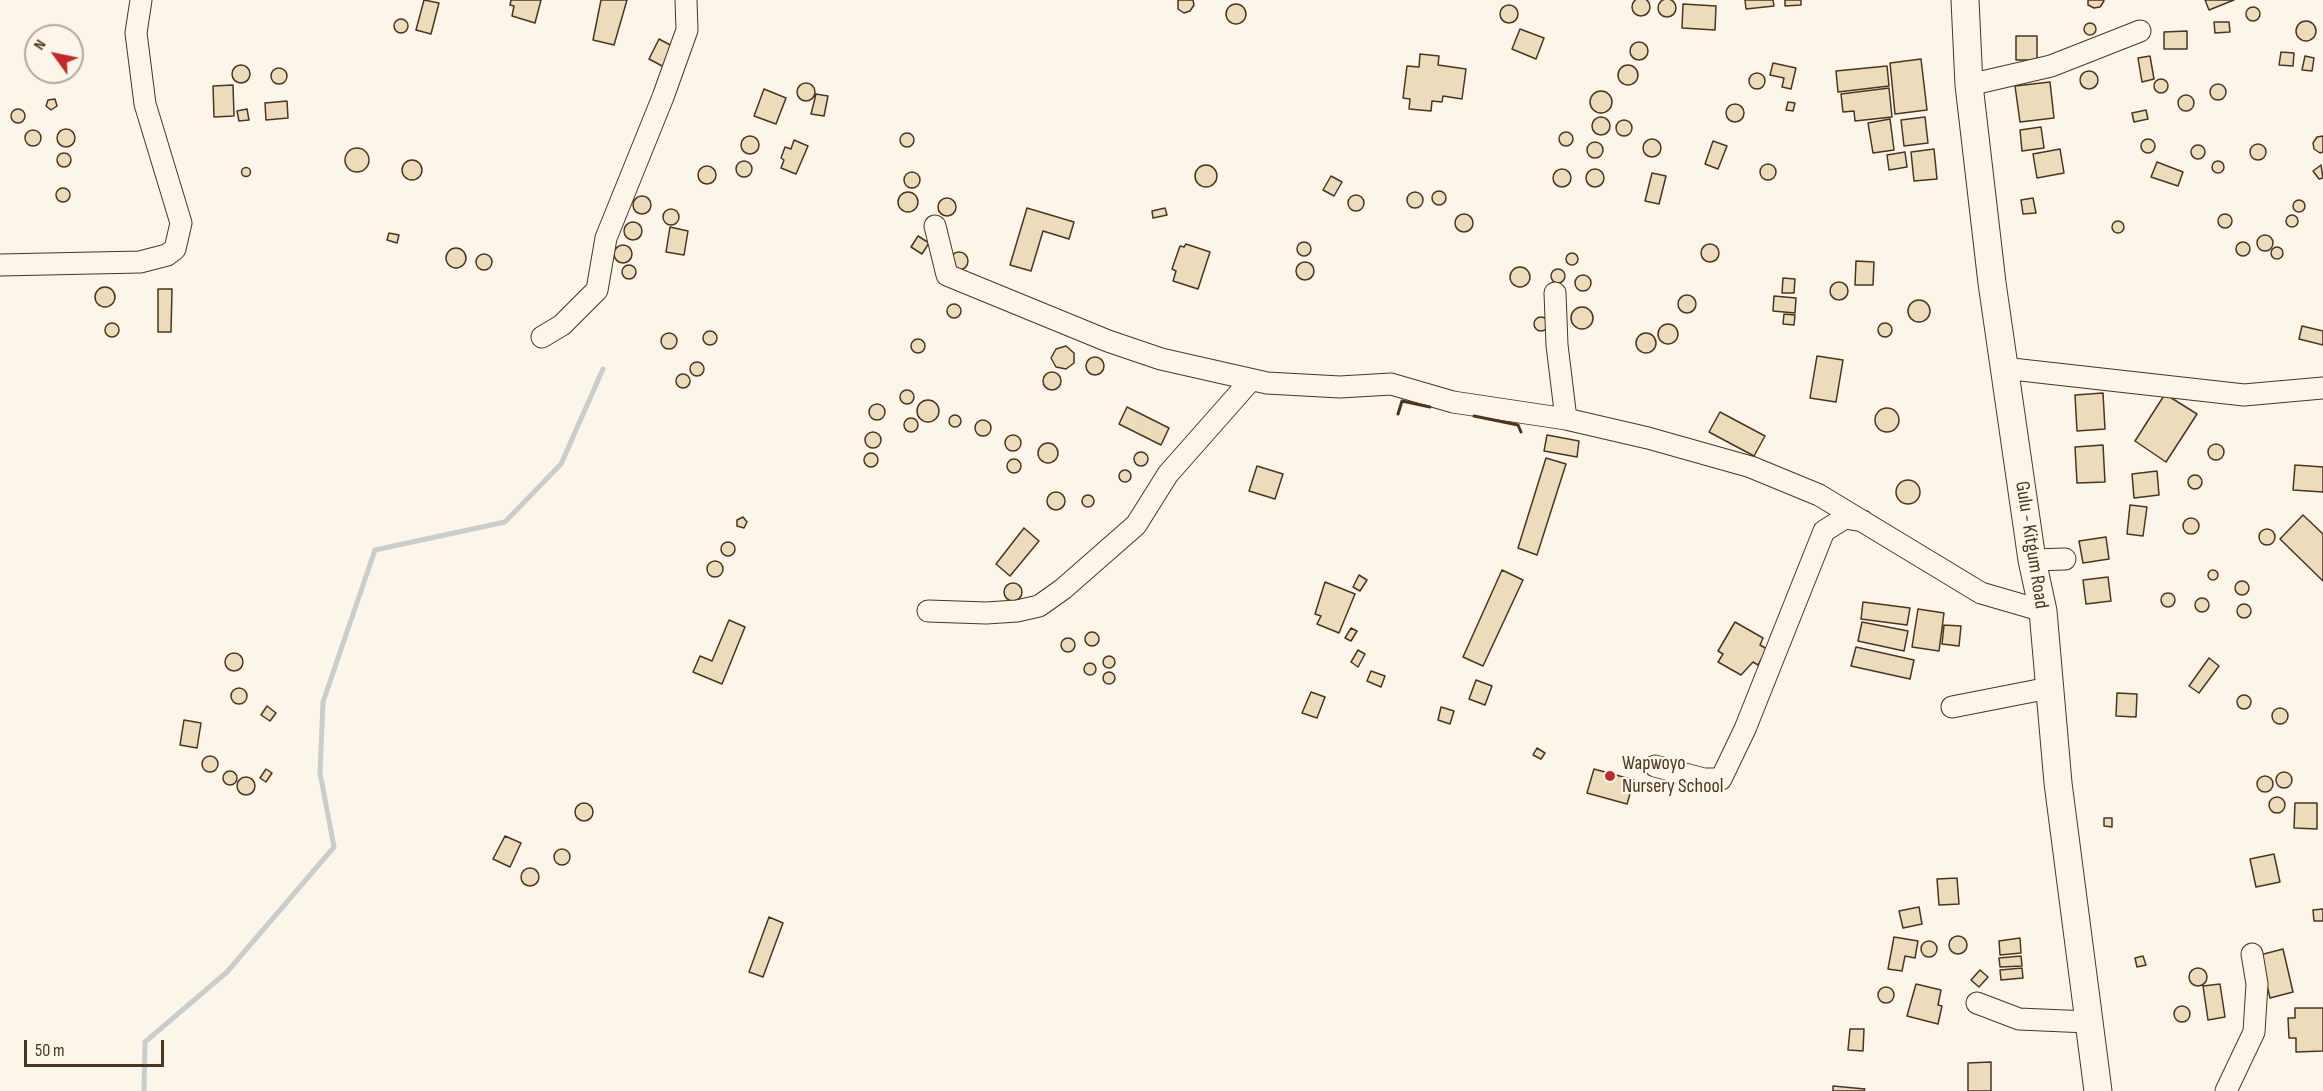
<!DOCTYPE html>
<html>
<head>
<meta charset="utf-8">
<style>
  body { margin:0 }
  #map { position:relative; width:2323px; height:1091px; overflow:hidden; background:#fbf6e9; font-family:"Sofia Sans Condensed",sans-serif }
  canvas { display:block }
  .north { position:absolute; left:24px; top:24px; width:60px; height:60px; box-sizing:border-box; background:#fbf6e9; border:2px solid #b4a999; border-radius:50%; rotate:303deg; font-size:16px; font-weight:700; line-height:24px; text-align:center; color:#4a3520 }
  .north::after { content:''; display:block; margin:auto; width:21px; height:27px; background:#c62828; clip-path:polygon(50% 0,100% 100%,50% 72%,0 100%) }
  .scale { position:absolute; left:24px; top:1040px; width:140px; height:27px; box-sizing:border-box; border:3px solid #4a3520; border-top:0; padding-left:8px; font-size:18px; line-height:21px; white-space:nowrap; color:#4a3520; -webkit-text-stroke:4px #fbf6e9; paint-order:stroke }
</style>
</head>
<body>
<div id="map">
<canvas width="2323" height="1091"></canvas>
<div class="north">N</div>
<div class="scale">50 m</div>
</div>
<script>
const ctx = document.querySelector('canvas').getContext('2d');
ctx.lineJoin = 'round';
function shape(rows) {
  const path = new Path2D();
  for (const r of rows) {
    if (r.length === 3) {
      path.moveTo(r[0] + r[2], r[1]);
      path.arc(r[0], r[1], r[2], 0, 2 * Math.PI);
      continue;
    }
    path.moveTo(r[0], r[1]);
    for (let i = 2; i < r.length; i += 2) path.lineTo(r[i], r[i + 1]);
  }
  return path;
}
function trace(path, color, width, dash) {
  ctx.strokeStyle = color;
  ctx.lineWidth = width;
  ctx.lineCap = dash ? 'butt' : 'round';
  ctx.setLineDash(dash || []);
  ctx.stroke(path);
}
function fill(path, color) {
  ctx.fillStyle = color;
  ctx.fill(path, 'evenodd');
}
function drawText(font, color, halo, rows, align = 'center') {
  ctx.font = font + ' "Sofia Sans Condensed",sans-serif';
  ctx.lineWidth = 4.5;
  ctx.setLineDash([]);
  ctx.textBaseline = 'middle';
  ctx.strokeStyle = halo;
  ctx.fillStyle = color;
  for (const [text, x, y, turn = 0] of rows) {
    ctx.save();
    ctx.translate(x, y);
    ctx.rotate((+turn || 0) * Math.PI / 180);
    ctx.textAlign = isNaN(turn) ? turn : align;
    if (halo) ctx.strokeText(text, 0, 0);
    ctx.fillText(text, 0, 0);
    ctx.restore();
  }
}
const stream = shape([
  [144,1091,145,1042,227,972,334,847,320,773,323,702,375,550,505,522,561,464,603,369]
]);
const building = shape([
  [1641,7,9],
  [1667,8,9],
  [424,0,439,3,431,34,416,30,424,0],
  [511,0,541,0,535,23,512,16,514,6,510,5,511,0],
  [601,0,627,0,614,45,593,40,601,0],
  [1178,0,1193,0,1194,5,1190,11,1184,13,1178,9,1178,0],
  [1745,0,1773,0,1774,6,1746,9,1745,0],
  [1785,0,1801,0,1801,5,1785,6,1785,0],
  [2088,0,2103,0,2104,1,2100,7,2094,8,2088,5,2088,0],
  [2205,0,2234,0,2209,10,2205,0],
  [1683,4,1716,6,1715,30,1682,28,1683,4],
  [1236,14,10],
  [1509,14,9],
  [2253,14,7],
  [401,26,7],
  [2306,31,10],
  [2214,22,2229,22,2230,32,2215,33,2214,22],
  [2090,29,6],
  [1520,29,1544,38,1536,59,1512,49,1520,29],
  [2187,31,2187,49,2164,49,2164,32,2187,31],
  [2016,36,2037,36,2037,60,2016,60,2016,36],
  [659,39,674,47,664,67,649,59,659,39],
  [1639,51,9],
  [2281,52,2294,53,2293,66,2279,65,2281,52],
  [1420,54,1439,56,1438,65,1466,69,1462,99,1443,96,1442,102,1432,101,1431,111,1409,109,1410,99,1403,98,1407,66,1419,67,1420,54],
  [2150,56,2154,79,2142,82,2138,58,2150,56],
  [2305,56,2314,58,2312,71,2302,70,2305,56],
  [1921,59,1927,110,1895,114,1890,63,1921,59],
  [1773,63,1796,68,1791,89,1782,87,1784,78,1770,75,1773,63],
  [1628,75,10],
  [241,74,9],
  [1887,66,1889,86,1838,92,1836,71,1887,66],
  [279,76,8],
  [2089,80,9],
  [1757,81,8],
  [2161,86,7],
  [2050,82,2054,118,2020,122,2015,86,2050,82],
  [806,92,9],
  [2218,92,8],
  [233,85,234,116,214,117,213,86,233,85],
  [1889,88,1892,117,1855,121,1854,111,1843,112,1841,94,1889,88],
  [764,89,786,98,776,124,754,116,764,89],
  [1601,102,11],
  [816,94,828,96,824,116,811,114,816,94],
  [2186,103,8],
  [55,99,57,106,51,110,46,106,48,100,55,99],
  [287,101,288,118,266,120,265,103,287,101],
  [1788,102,1795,103,1793,111,1786,110,1788,102],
  [1735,113,9],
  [18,116,7],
  [247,109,249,120,239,121,237,111,247,109],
  [2146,110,2148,119,2134,122,2132,113,2146,110],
  [1601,126,9],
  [1925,117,1928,143,1904,146,1901,120,1925,117],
  [1890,119,1894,150,1873,153,1868,123,1890,119],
  [1624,128,8],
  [2041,127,2044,148,2022,151,2020,130,2041,127],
  [66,138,9],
  [33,138,8],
  [1566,139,7],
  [907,140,7],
  [750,145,9],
  [2323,136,2323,152,2320,153,2314,149,2313,143,2317,137,2323,136],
  [2148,146,7],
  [1652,148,9],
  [794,140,808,146,796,174,781,168,784,160,781,158,785,147,791,149,794,140],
  [1713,141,1727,146,1718,169,1705,164,1713,141],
  [1595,150,8],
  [2258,152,8],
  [2198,152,7],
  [357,160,12],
  [1934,149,1937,179,1914,181,1911,152,1934,149],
  [2060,149,2064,173,2037,178,2033,154,2060,149],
  [1905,152,1907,167,1889,170,1887,155,1905,152],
  [64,160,7],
  [412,170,10],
  [2218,167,6],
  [744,169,8],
  [2157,162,2183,172,2178,186,2151,177,2157,162],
  [1768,172,8],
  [1206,176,11],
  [2321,165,2323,178,2319,179,2313,171,2321,165],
  [707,175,9],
  [246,172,4.5],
  [1562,178,9],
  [1595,178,9],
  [912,180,8],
  [1652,173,1666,176,1659,204,1645,201,1652,173],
  [1331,176,1342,182,1334,196,1323,190,1331,176],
  [63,195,7],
  [1439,198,7],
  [1415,200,8],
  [908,202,10],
  [1356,203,8],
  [642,205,9],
  [947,207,9],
  [2033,198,2036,213,2023,214,2021,200,2033,198],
  [2299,206,6],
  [1027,208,1074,222,1069,239,1043,231,1031,271,1010,265,1027,208],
  [1165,208,1167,215,1153,218,1152,211,1165,208],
  [671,217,8],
  [2225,221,7],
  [1464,223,9],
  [2292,221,6],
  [2118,227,6],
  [633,231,9],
  [670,227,688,231,684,255,666,252,670,227],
  [389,233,399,235,397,243,387,240,389,233],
  [2265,243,8],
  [918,236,929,243,922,254,911,247,918,236],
  [1304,249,7],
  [2243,249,7],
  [1710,253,9],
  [1186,244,1210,252,1198,289,1173,281,1176,271,1172,269,1180,246,1184,247,1186,244],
  [623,254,9],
  [2277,253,6],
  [456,258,10],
  [959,261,9],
  [1572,259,6],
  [484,262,8],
  [1856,261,1874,262,1873,285,1855,285,1856,261],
  [1305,271,9],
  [629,272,7],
  [1520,277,10],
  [1558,276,7],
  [1583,283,8],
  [1783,278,1795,279,1794,293,1782,293,1783,278],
  [1839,291,9],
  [105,297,10],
  [158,289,172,289,171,332,158,332,158,289],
  [1687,304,9],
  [1774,296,1796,298,1795,313,1773,311,1774,296],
  [1919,311,11],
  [954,311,7],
  [1582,318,11],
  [1784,314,1795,315,1794,325,1783,324,1784,314],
  [1541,324,7],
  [1885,330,7],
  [112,330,7],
  [1668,334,10],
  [2302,326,2323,331,2323,345,2299,339,2302,326],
  [710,338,7],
  [669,341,8],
  [1646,343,10],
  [918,346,7],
  [1066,346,1074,353,1074,363,1066,369,1056,367,1051,358,1056,349,1066,346],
  [1817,356,1843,360,1836,402,1810,398,1817,356],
  [1095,366,9],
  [697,369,7],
  [1052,381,9],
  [683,381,7],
  [907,397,7],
  [2103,393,2105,429,2077,431,2075,395,2103,393],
  [2165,394,2197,414,2166,462,2135,441,2165,394],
  [928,411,11],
  [877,412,8],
  [1127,407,1169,428,1161,445,1119,424,1127,407],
  [1887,420,12],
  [1720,412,1765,436,1754,456,1709,432,1720,412],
  [955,421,6],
  [911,425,7],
  [983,428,8],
  [873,440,8],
  [1547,435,1579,441,1577,457,1544,451,1547,435],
  [1013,443,8],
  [1048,453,10],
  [2216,452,8],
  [2103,445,2105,482,2077,483,2075,447,2103,445],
  [1141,459,7],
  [871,460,7],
  [1546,458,1566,464,1537,555,1518,548,1546,458],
  [1014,466,7],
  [2295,465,2323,467,2323,492,2293,490,2295,465],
  [1257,466,1283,474,1275,499,1249,491,1257,466],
  [1125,476,6],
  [2157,471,2159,495,2134,498,2132,474,2157,471],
  [2195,482,7],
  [1908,492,12],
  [1056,501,9],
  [1088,501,6],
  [2130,505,2147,507,2143,536,2127,534,2130,505],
  [2303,515,2323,534,2323,581,2280,539,2303,515],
  [743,517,747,522,744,528,737,526,737,520,743,517],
  [2191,526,8],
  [1024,528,1039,541,1010,576,996,564,1024,528],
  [2267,537,8],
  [2106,537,2109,559,2083,563,2079,541,2106,537],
  [728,549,7],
  [715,569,8],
  [2213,575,5],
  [1502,570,1523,580,1483,666,1463,657,1502,570],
  [1359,575,1367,580,1360,591,1353,587,1359,575],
  [2108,577,2111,601,2086,604,2083,580,2108,577],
  [2242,588,7],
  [1325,582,1355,594,1339,633,1317,624,1321,616,1315,614,1325,582],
  [1013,592,9],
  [2168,600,7],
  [2202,605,7],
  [1863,602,1910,608,1907,625,1861,619,1863,602],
  [2244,611,7],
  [1918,609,1944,613,1939,651,1912,647,1918,609],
  [729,620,745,627,722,684,693,672,700,656,712,661,729,620],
  [1735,622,1763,638,1760,645,1767,649,1758,665,1753,662,1741,675,1718,662,1723,654,1718,651,1735,622],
  [1862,622,1908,631,1904,651,1858,641,1862,622],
  [1944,625,1961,626,1959,646,1942,644,1944,625],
  [1351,628,1357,631,1351,641,1345,638,1351,628],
  [1092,639,7],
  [1068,645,7],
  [1856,647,1914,660,1910,679,1851,666,1856,647],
  [1358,650,1365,654,1358,667,1351,662,1358,650],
  [234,662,9],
  [1109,662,6],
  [2209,658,2219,666,2199,693,2189,686,2209,658],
  [1090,669,6],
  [1371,671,1385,676,1381,687,1367,681,1371,671],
  [1109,678,6],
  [1476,680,1492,686,1485,705,1469,699,1476,680],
  [239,696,8],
  [1311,692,1325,697,1317,718,1302,713,1311,692],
  [2117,693,2137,694,2136,717,2116,716,2117,693],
  [2244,702,7],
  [267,706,276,713,270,721,261,715,267,706],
  [1441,707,1454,711,1450,724,1438,720,1441,707],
  [2280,716,8],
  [184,720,201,723,197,748,180,745,184,720],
  [1537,748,1545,753,1541,759,1533,755,1537,748],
  [210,764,8],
  [266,769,272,773,266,782,260,778,266,769],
  [1594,769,1634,780,1627,804,1587,793,1594,769],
  [230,778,7],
  [2284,780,8],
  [2265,784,8],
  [246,786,9],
  [2277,805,8],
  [584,812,9],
  [2295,803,2317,803,2317,829,2294,828,2295,803],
  [2104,818,2112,818,2112,827,2104,826,2104,818],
  [505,836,521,843,510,867,493,859,505,836],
  [562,857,8],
  [2274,854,2280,882,2256,887,2250,859,2274,854],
  [530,877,9],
  [1957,878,1959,904,1939,905,1937,879,1957,878],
  [1919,907,1922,924,1903,928,1899,911,1919,907],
  [2323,909,2323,921,2314,921,2313,910,2323,909],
  [769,917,783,923,763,977,749,972,769,917],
  [1958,945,9],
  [1894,937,1918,941,1915,958,1905,956,1902,971,1888,969,1894,937],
  [2020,938,2021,953,2000,955,1999,941,2020,938],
  [1929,949,8],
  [2283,949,2293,992,2270,998,2260,955,2283,949],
  [2021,956,2022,966,2000,967,1999,958,2021,956],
  [2143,956,2146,965,2137,967,2135,958,2143,956],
  [2022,968,2023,978,2001,980,2000,970,2022,968],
  [2198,977,9],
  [1980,970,1988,977,1979,987,1971,980,1980,970],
  [1916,984,1941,990,1938,1005,1942,1006,1938,1024,1907,1016,1916,984],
  [2220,984,2225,1017,2208,1020,2203,986,2220,984],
  [1886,995,8],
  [2182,1014,8],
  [2295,1008,2323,1008,2323,1051,2296,1052,2296,1038,2289,1038,2288,1018,2295,1018,2295,1008],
  [1850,1029,1864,1029,1863,1051,1848,1050,1850,1029],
  [1991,1062,1991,1091,1968,1091,1968,1063,1991,1062],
  [1833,1086,1865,1089,1864,1091,1833,1091,1833,1086]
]);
const minor = shape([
  [1969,85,2051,66,2140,31],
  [935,226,947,275,1108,341,1161,359,1267,383,1340,387,1391,384,1453,402,1566,419,1648,438,1751,467,1819,495,1981,593,2043,611],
  [0,265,140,262,167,255,175,249,181,223,145,104,136,33,141,0],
  [1555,293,1557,345,1566,419],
  [542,337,562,325,597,290,606,238,663,97,687,30,686,0],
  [2003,368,2244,395,2323,388],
  [2032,560,2065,559],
  [928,611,986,613,1017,611,1039,606,1063,589,1136,525,1168,474,1251,380],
  [1952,707,2049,688],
  [1655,766,1704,779,1721,779,1745,729,1824,531,1845,518,1863,521],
  [1977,1003,2019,1019,2088,1022],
  [2226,1091,2254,1032,2257,984,2252,954]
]);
const major = shape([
  [1965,0,1969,85,1992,283,2032,560,2043,611,2058,783,2098,1091]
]);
const wall = shape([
  [1398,414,1402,401,1430,407],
  [1474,416,1518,425,1521,432]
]);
const markers = [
  [1610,776,6,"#c62828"]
];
const streetNames = [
  ["Gulu - Kitgum Road",2031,545,81]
];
const poiNames = [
  ["Wapwoyo",1622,764],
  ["Nursery School",1622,787]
];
trace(stream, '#c9cecd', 5);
fill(building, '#ecdcbc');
trace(building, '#4a3520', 1.5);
trace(minor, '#4a3520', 23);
trace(major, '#4a3520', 29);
trace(minor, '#fbf6e9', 21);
trace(major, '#fbf6e9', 27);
trace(wall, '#4a3520', 3);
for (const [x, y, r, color] of markers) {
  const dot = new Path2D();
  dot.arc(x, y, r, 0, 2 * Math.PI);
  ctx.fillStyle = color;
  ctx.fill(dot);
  trace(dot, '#fbf6e9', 2);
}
drawText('20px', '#4a3520', '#fbf6e9', streetNames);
drawText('20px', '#4a3520', '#fbf6e9', poiNames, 'left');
</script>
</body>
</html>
